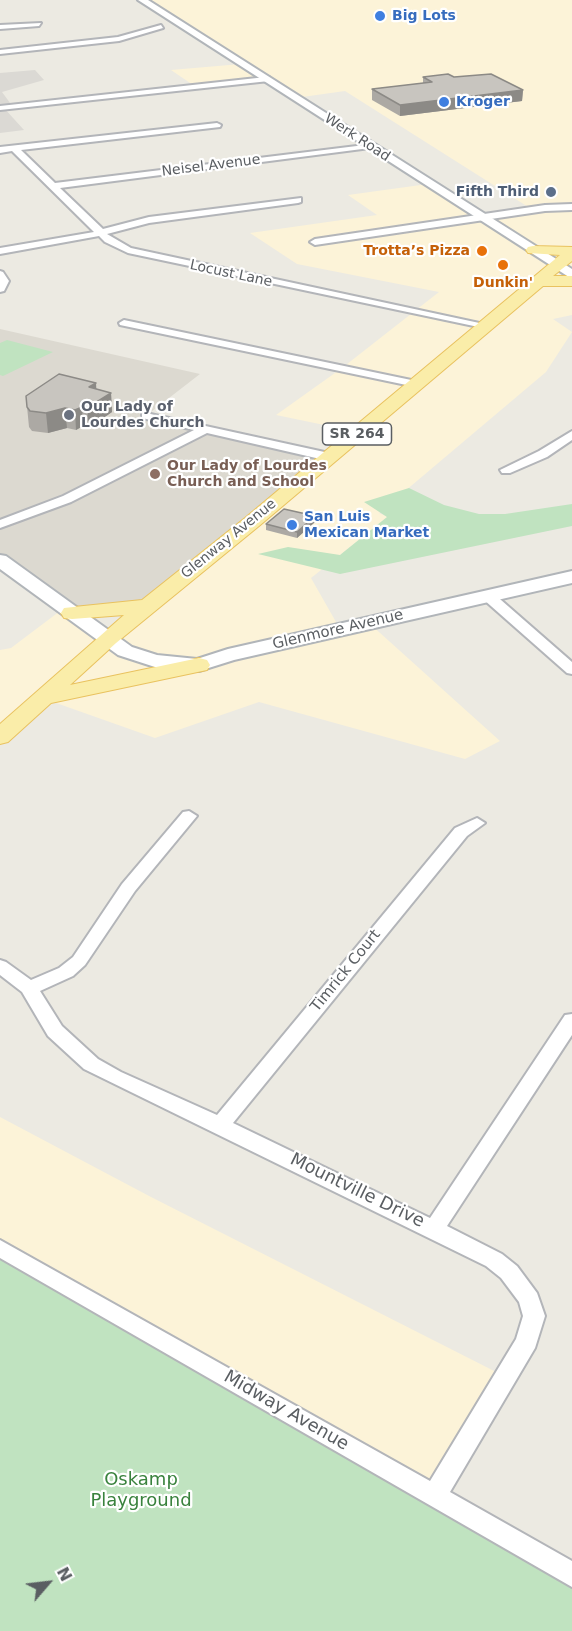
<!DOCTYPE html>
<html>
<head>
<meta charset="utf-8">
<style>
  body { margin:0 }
  #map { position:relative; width:572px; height:1631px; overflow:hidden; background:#eceae2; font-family:"DejaVu Sans",sans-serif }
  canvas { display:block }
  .north { position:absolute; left:18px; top:1553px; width:60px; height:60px; -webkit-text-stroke:4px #fff; paint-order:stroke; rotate:62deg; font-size:16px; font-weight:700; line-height:24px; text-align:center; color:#5a5e62 }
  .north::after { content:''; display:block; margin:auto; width:21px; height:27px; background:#5a5e62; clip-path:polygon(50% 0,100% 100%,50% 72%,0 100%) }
</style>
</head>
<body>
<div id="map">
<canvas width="572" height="1631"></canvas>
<div class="north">N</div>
</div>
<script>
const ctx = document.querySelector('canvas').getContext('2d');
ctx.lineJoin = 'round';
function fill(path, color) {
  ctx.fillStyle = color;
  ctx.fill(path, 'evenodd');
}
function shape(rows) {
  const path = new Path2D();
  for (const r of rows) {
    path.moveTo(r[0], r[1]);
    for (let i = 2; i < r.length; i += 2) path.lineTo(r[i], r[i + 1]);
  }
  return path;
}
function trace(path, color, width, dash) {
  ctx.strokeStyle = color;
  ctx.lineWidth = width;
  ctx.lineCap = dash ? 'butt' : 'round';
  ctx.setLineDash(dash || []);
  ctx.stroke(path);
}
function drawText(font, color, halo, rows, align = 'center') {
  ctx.font = font + ' "DejaVu Sans",sans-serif';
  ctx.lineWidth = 4.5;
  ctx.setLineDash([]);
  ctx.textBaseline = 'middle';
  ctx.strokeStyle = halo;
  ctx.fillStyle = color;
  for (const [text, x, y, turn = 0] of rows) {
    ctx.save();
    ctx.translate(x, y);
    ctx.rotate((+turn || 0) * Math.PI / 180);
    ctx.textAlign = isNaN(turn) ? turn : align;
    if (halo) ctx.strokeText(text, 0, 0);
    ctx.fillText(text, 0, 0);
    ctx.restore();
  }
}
const commercial = shape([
  [142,0,572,0,572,315,553,319,572,332,546,372,379,513,388,517,311,578,340,629,369,623,500,741,465,759,259,702,155,738,42,698,0,737,0,650,11,648,64,608,108,638,358,432,276,415,342,368,439,292,297,264,250,233,377,215,348,195,428,184,481,218,533,210,345,91,295,98,266,80,196,87,171,70,241,64],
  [0,1117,151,1197,506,1377,434,1496,0,1248]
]);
const industrial = shape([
  [35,70,44,80,2,92,13,107,4,108,24,130,0,133,0,73]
]);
const education = shape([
  [0,329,200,374,147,415,329,457,147,606,72,613,0,560]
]);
const green = shape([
  [7,340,53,352,3,376,0,375,0,343],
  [409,488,444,505,479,514,505,514,572,504,572,526,340,574,258,554,288,547,340,555,387,517,364,502],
  [0,1248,572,1575,572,1631,0,1631]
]);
const street = shape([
  [41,23,39,26,0,29,0,25,41,23],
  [161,25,163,28,119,41,0,54,0,50,118,37,161,25],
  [266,77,269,77,269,81,0,110,0,106,266,77],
  [217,123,221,125,220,127,21,150,55,183,373,144,373,148,370,148,60,188,103,229,149,217,301,198,301,202,298,203,149,223,107,234,131,248,484,324,489,327,488,329,128,253,105,242,99,236,0,254,0,248,94,232,12,151,0,153,0,147,217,123],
  [572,204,572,210,545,211,315,245,310,242,315,239,545,205,572,204],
  [0,271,3,272,9,281,4,291,0,292,0,271],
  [124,320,416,381,422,384,416,387,120,325,119,323,124,320],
  [146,413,329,453,335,457,329,461,207,433,71,502,0,528,0,520,63,496,194,430,142,418,142,414,146,413],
  [572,431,572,440,547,457,510,473,502,473,500,470,539,451,572,431],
  [488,592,493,593,572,662,572,674,567,673,483,599,481,596,488,592],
  [189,811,197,816,135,891,85,965,73,976,40,991,62,1026,98,1059,121,1072,217,1115,455,828,477,818,485,823,467,836,233,1123,430,1218,565,1015,572,1014,572,1035,447,1226,502,1254,517,1266,537,1293,545,1316,535,1348,450,1492,572,1561,572,1587,0,1258,0,1240,430,1481,516,1339,523,1316,519,1302,501,1278,486,1266,84,1069,48,1036,22,992,0,975,0,960,6,962,31,980,59,968,73,957,122,884,183,812,189,811]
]);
const secondary = shape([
  [138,0,148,0,572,269,572,279,138,0],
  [0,555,6,556,132,647,157,655,197,659,228,649,572,571,572,583,234,660,199,671,155,667,118,655,0,569,0,555]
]);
const primary = shape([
  [533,246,572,247,572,261,553,276,572,276,572,286,543,286,259,526,116,643,70,685,199,658,207,660,210,665,207,670,51,703,8,742,0,744,0,724,124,615,72,619,64,618,61,613,64,608,142,600,245,518,560,255,528,253,526,250,528,247,533,246]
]);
const wall = shape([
  [423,77,454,77,523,90,522,101,400,116,372,100,372,89,423,83],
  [97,389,111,393,112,412,89,428,83,426,76,430,67,428,48,433,32,431,29,427,26,396],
  [315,516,315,522,297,538,266,530,266,524]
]);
const shadedWall = shape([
  [523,90,522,101,400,116,400,105],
  [96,383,97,401,111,393,112,412,89,428,87,408,89,387],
  [82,407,83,426,76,430,75,410],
  [65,408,67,428,48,433,46,413],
  [315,516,315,522,297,538,297,532]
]);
const building = shape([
  [448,74,454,77,491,74,523,90,400,105,372,89,432,82,423,77,448,74],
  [59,374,96,383,89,387,111,393,87,408,82,407,75,410,65,408,46,413,30,411,27,407,26,396,59,374],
  [284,509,315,516,297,532,266,524,284,509]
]);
const markers = [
  [380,16,6,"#3f7fe0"],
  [444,102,6,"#3f7fe0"],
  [551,192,6,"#5c6f8a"],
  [482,251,6,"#e8710a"],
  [503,265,6,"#e8710a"],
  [69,415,6,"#6b7280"],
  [155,474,6,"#8d6e63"],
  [292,525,6,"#3f7fe0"]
];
const farShopnames = [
  ["Big Lots",392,16],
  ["Kroger",456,102],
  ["San Luis",304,517],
  ["Mexican Market",304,533]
];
const farStreetnames = [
  ["Werk Road",357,138,33],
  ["Neisel Avenue",211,166,-7],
  ["Locust Lane",231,274,12],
  ["Glenway Avenue",229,539,-39]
];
const farServicenames = [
  ["Fifth Third",539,192]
];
const farFoodnames = [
  ["Trotta’s Pizza",470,251],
  ["Dunkin'",503,283,"center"]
];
const farWorshipnames = [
  ["Our Lady of",81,407],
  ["Lourdes Church",81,423]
];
const shields = [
  [357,434,69]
];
const shieldNames = [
  ["SR 264",357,434]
];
const farEducationnames = [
  ["Our Lady of Lourdes",167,466],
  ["Church and School",167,482]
];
const streetNames = [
  ["Glenmore Avenue",338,630,-13],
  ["Timrick Court",346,971,-51]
];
const nearStreetnames = [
  ["Mountville Drive",357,1191,26],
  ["Midway Avenue",286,1411,30]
];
const nearParknames = [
  ["Oskamp",141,1480],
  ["Playground",141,1501]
];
fill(commercial, '#fcf3d8');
fill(industrial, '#dbd9d4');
fill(education, '#dcd9d0');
fill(green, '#c0e3c0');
trace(street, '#b3b5b9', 4);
trace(secondary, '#b1b5b9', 4);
trace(primary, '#e9c25f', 2);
fill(street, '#fff');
fill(secondary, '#fff');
fill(primary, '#faeda9');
fill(wall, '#aca9a4');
fill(shadedWall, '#8c8a86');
fill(building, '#c8c5bf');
trace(building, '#8c8a86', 1.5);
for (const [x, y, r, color] of markers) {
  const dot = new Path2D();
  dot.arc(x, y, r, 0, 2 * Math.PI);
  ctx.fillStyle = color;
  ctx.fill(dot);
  trace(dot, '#fff', 2);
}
drawText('bold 14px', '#366cbe', '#fff', farShopnames, 'left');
drawText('14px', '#5a5e62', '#fff', farStreetnames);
drawText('bold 14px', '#4e5e75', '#fff', farServicenames, 'right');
drawText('bold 14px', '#c56008', '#fff', farFoodnames, 'right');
drawText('bold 14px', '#5b616d', '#fff', farWorshipnames, 'left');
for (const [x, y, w] of shields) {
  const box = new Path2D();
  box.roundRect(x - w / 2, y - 11, w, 22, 4.5);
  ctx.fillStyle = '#fff';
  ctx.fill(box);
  trace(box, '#5a5e62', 1.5);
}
drawText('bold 14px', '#5a5e62', null, shieldNames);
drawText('bold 14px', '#785e54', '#fff', farEducationnames, 'left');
drawText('15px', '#5a5e62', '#fff', streetNames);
drawText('18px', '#5a5e62', '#fff', nearStreetnames);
drawText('18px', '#39823d', '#fff', nearParknames);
</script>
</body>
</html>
